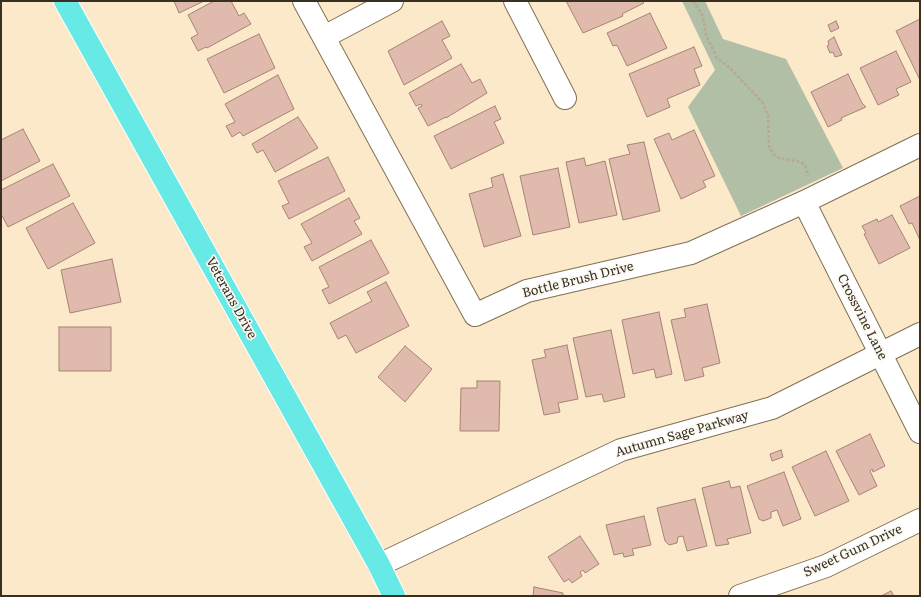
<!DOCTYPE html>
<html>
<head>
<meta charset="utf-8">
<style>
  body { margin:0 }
  #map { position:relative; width:921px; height:597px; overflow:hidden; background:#fbe9c9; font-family:Literata,serif }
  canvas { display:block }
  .frame { position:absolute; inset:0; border:2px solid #373023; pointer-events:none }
</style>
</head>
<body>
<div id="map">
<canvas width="921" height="597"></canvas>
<div class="frame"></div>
</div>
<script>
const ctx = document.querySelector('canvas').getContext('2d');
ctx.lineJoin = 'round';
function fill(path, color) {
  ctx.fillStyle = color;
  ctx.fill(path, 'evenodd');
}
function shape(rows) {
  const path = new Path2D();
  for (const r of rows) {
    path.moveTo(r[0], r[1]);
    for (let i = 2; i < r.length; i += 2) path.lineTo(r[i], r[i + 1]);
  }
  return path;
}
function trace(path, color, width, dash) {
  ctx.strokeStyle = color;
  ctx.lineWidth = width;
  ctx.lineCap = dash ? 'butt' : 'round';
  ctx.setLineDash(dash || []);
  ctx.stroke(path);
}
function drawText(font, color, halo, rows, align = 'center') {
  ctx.font = font + ' Literata,serif';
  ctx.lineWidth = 3.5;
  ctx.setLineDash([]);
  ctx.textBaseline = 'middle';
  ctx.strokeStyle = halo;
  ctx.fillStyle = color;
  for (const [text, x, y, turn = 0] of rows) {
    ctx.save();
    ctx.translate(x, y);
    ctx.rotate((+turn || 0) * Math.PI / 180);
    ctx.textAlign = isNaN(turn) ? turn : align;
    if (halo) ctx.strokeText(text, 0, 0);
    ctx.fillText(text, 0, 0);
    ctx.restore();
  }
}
const green = shape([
  [682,1,705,1,723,39,786,59,843,168,741,216,688,107,715,70]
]);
const building = shape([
  [174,1,204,1,179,13,174,1],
  [214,1,231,1,239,16,244,13,251,24,207,48,206,47,198,51,191,38,198,34,188,15,214,1],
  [566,1,642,1,644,3,622,14,623,16,583,33,566,1],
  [650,13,667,48,627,66,617,45,613,46,607,33,650,13],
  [920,19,920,80,896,31,920,19],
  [442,21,450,36,442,40,452,58,404,85,388,51,442,21],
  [836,21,839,28,831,32,828,25,836,21],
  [259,34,275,68,224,93,207,59,259,34],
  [834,37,842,55,835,57,833,52,830,53,827,46,829,45,828,41,834,37],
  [694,47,702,66,694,69,700,85,667,99,670,107,647,117,629,74,694,47],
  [896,51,911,82,896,89,899,95,878,105,860,68,896,51],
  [461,64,472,83,480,79,487,93,446,118,446,117,428,126,418,108,422,106,421,104,416,106,409,93,461,64],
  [848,74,862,103,866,107,841,118,842,120,828,127,811,92,848,74],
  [278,75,294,109,243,136,240,132,232,137,226,126,235,122,225,104,278,75],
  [495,106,501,119,494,122,504,143,451,169,434,136,495,106],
  [298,117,318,148,275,172,263,150,257,153,252,144,298,117],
  [23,129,40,161,1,181,1,140,23,129],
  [694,130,715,176,703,181,706,187,681,199,654,139,669,133,672,140,694,130],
  [644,142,660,211,623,220,609,159,630,154,627,145,644,142],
  [328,157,345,191,289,219,282,206,289,203,278,181,328,157],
  [584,158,586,166,605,161,617,215,579,223,566,162,584,158],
  [53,164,70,196,8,227,1,214,1,190,53,164],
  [558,168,570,227,533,235,520,176,558,168],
  [503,174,521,236,484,247,469,194,493,187,491,178,503,174],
  [920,196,920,240,912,223,909,224,900,206,920,196],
  [349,198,360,218,354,221,362,234,312,261,304,247,312,243,301,224,349,198],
  [73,203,95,243,48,269,26,228,73,203],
  [892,215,910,248,879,264,864,234,866,233,862,226,877,219,878,222,892,215],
  [371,240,389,273,329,304,322,290,329,287,319,267,371,240],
  [112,259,121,302,70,313,61,270,112,259],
  [386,282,409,326,356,353,346,335,338,339,330,323,372,301,367,292,386,282],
  [707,304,720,363,702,368,704,376,685,381,671,320,686,317,684,309,707,304],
  [659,312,672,374,656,378,654,369,633,374,622,320,659,312],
  [59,327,111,327,111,371,59,371,59,327],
  [611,330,625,397,604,402,602,394,586,397,573,338,611,330],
  [567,345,578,399,558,403,560,412,544,415,532,360,546,357,544,350,567,345],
  [405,346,432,369,405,402,378,377,405,346],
  [477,381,500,381,499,431,460,431,461,388,477,388,477,381],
  [870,434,885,466,873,472,872,469,870,471,877,486,859,495,836,451,870,434],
  [781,450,783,457,772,461,770,454,781,450],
  [826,451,849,501,815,516,792,467,826,451],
  [784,472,801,519,783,526,777,510,771,512,771,518,763,521,759,519,747,486,784,472],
  [729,481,731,488,740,486,751,533,727,539,729,544,716,546,702,488,729,481],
  [695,499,707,546,687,551,683,536,678,537,677,543,669,545,665,541,657,508,695,499],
  [644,516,651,545,632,549,634,555,624,557,623,553,614,555,606,525,644,516],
  [580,536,599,564,585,573,583,570,580,572,582,576,572,583,569,579,564,582,548,557,580,536],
  [534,587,563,593,563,596,533,596,534,587],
  [891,591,894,596,881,596,891,591]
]);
const path = shape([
  [693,1,701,13,704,21,706,35,717,58,730,68,762,102,768,115,769,146,773,154,779,158,801,162,805,165,808,176]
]);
const minor = shape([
  [304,1,475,315,527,291,691,253,804,202,920,145],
  [515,1,565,98],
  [324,37,392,1],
  [804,202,920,432],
  [379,565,621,450,772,408,920,334],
  [740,596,826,566,920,520]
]);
const major = shape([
  [65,1,379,565,394,596]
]);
const streetNames = [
  ["Bottle Brush Drive",578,280,-14],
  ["Veterans Drive",231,298,61],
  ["Crossvine Lane",862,317,63],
  ["Autumn Sage Parkway",682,434,-16],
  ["Sweet Gum Drive",853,551,-25]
];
fill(green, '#b0bfa6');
fill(building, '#dfbaad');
trace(building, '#a68377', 1);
trace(minor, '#817154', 24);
trace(major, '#fff', 24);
trace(path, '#b7a98f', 2.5, [3, 2]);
trace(minor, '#fff', 22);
trace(major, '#67e9e5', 22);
drawText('13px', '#373023', '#fcf8f2', streetNames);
</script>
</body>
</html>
